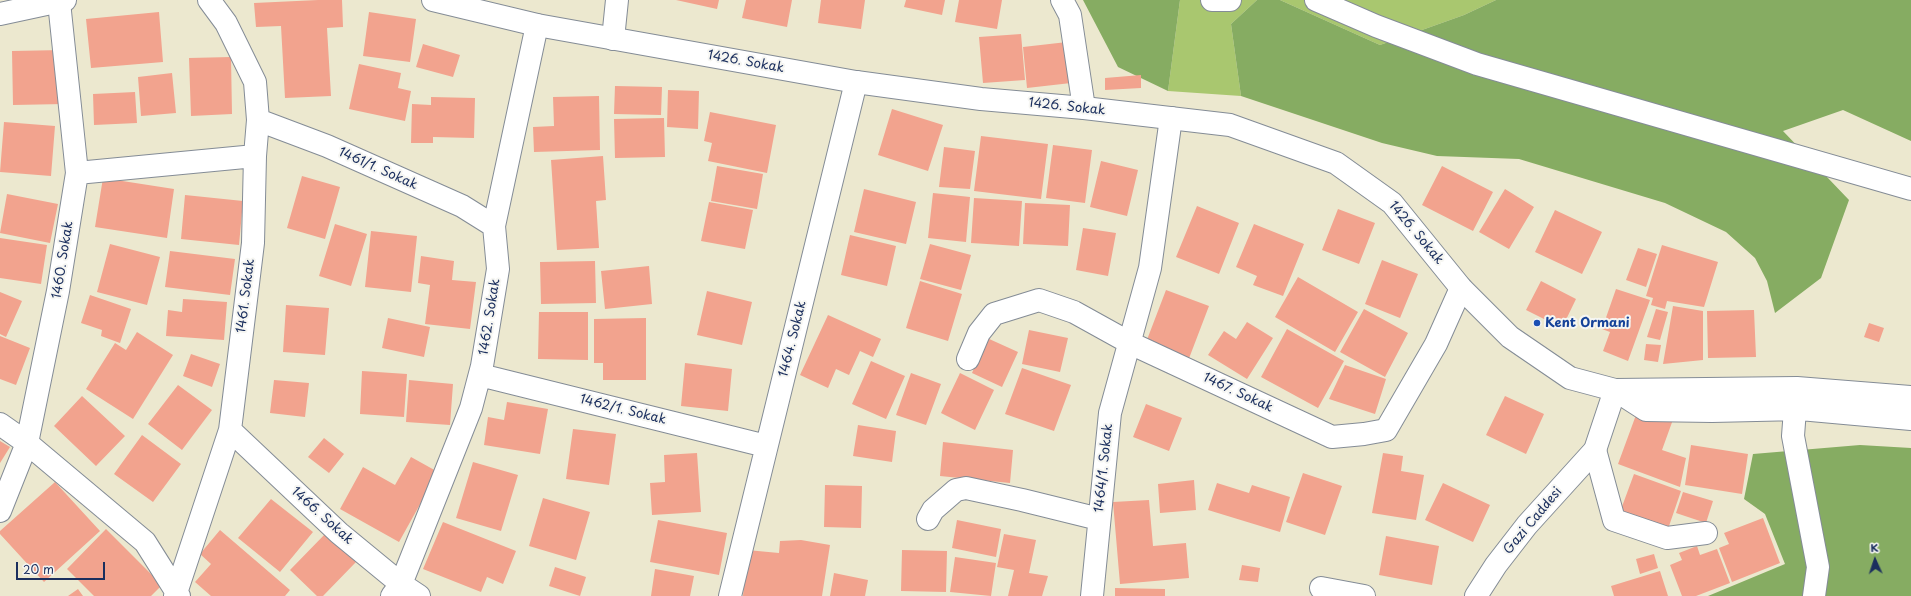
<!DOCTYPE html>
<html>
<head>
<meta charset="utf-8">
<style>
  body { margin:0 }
  #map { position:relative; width:1911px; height:596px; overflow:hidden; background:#ece8cf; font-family:"Playpen Sans",sans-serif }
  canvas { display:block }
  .north { position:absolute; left:1855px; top:540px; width:40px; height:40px; -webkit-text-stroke:3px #f6f6f2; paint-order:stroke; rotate:357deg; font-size:11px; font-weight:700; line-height:16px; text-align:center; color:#1b2f5e }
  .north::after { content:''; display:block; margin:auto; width:14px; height:18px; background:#1b2f5e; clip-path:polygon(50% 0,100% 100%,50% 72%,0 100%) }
  .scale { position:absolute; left:16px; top:562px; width:89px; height:18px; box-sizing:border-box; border:2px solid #1b2f5e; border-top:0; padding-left:5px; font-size:12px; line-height:14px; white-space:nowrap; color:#1b2f5e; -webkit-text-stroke:3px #f6f6f2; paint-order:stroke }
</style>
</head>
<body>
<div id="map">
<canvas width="1911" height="596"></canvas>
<div class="north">K</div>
<div class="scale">20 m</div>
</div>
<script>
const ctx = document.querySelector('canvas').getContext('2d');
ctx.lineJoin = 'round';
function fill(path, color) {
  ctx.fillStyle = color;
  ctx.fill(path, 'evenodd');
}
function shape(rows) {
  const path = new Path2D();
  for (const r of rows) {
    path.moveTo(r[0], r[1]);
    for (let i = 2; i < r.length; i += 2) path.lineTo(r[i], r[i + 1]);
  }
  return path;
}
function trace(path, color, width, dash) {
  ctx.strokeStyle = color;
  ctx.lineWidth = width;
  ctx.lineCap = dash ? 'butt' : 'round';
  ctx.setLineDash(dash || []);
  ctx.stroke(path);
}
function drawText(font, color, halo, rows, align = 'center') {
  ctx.font = font + ' "Playpen Sans",sans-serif';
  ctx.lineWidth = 4;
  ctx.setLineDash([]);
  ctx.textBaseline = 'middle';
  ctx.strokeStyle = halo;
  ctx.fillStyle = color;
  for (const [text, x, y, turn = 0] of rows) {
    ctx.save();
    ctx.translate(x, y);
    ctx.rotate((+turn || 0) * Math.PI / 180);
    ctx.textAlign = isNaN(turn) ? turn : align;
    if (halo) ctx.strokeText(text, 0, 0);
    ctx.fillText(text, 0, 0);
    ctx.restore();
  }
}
const green = shape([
  [1180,0,1257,0,1231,24,1241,96,1168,91],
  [1280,0,1496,0,1464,15,1380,45]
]);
const forest = shape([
  [1083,0,1180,0,1168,91,1118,67],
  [1257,0,1280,0,1380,45,1464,15,1496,0,1911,0,1911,141,1843,110,1783,131,1849,200,1821,278,1775,313,1767,281,1755,258,1726,232,1665,203,1519,159,1437,156,1382,143,1241,96,1231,24],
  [1860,445,1911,448,1911,596,1708,596,1785,564,1765,514,1744,499,1753,454]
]);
const building = shape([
  [318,0,342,0,343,27,327,28,331,96,285,98,281,26,256,27,254,3],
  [676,0,719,0,717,9],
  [746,0,792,0,787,27,742,18],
  [821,0,865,0,861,29,818,23],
  [906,0,945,0,942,15,904,7],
  [959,0,1002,0,997,29,955,22],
  [159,12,163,62,91,68,86,19],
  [369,12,416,19,410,62,363,56],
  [1021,34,1025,80,983,83,979,37],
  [1067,42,1071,83,1027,88,1023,47],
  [423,44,460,55,453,77,416,67],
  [63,50,64,104,13,105,12,51],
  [231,57,232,114,191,116,189,58],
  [359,64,401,73,398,88,411,91,405,121,349,109],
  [172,73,176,113,141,116,138,77],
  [1141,75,1141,88,1105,90,1105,78],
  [615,86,662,87,661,115,614,114],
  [668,90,699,91,698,129,667,127],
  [135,92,137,123,94,125,93,94],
  [599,96,600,150,534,152,533,127,554,126,553,97],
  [431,97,475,98,474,138,433,137,433,143,411,143,412,104,431,105],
  [892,109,943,125,928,171,878,155],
  [710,112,776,125,767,173,708,161,712,143,704,141],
  [664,118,665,157,615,158,614,119],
  [4,122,55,126,51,176,0,172],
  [981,136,1048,144,1041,199,974,191],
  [1053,145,1092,150,1085,203,1046,198],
  [944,147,975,151,970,189,939,187],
  [603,156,606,200,596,201,599,248,557,250,551,160],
  [1101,161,1138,170,1127,216,1090,207],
  [717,166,763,174,757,209,711,201],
  [1442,166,1493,192,1473,231,1422,205],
  [302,176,340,187,325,239,287,228],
  [103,178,174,189,167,238,95,227],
  [864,189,916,202,906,244,854,232],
  [1505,189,1534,207,1509,249,1479,232],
  [933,193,970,197,966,242,928,238],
  [7,194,58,204,50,243,0,233],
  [185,195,243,201,239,245,181,239],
  [974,198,1022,201,1019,246,971,243],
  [709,202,753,210,745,249,701,241],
  [1025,203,1070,205,1068,246,1023,244],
  [1197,206,1239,223,1219,274,1176,257],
  [1338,209,1375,223,1359,264,1322,250],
  [1555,210,1602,232,1582,274,1535,252],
  [335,224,367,234,351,286,319,276],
  [1254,224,1304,244,1283,296,1253,285,1257,276,1236,267],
  [1083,228,1116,233,1108,276,1076,270],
  [371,231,417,236,411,292,365,287],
  [850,235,896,246,887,286,841,275],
  [0,238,47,245,41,284,0,278],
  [110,244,160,257,147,305,97,292],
  [930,244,971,255,961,290,920,279],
  [1662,245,1718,262,1704,307,1667,301,1665,309,1651,305,1653,298,1646,296],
  [1638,248,1657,254,1646,287,1626,280],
  [170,251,235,259,230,295,165,287],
  [421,256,454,261,452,280,476,282,470,329,425,324,430,285,418,283],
  [1382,260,1418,274,1400,318,1365,304],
  [595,261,596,303,541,304,540,262],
  [649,266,652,304,605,309,601,271],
  [1298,277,1358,312,1335,352,1275,317],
  [920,281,962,294,948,341,906,328],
  [1541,281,1576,299,1562,328,1526,310],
  [1616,289,1650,300,1628,361,1603,351,1610,332,1602,329],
  [1166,290,1209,306,1188,361,1145,345],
  [707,291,752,302,742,345,697,335],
  [0,292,22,301,6,337,0,334],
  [90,295,131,309,120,343,101,336,102,330,81,323],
  [183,299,227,302,224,340,166,336,168,310,182,312],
  [286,305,329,308,325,355,283,352],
  [1673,306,1703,311,1703,360,1663,364],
  [1364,309,1408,333,1385,377,1340,352],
  [1656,309,1668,312,1660,340,1647,337],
  [1754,310,1756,357,1708,358,1707,311],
  [539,312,588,312,588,360,538,359],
  [828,315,881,339,873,357,860,351,849,375,836,369,828,388,800,375],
  [388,318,430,327,424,357,382,348],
  [646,318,646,380,603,380,603,363,594,363,594,319],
  [1247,322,1273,338,1247,379,1208,355,1224,331,1236,339],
  [1869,323,1884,328,1879,342,1864,337],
  [1287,329,1344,361,1318,408,1261,377],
  [1029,330,1068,338,1060,372,1022,364],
  [137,332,173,355,133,419,86,389,115,343,126,350],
  [0,336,30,348,16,385,0,379],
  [987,338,1018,352,1002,387,972,373],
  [1646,344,1661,345,1658,362,1644,360],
  [191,354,220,364,212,387,183,376],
  [871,361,905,376,886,419,852,404],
  [685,363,732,369,728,411,681,406],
  [1345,365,1386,379,1375,414,1329,399],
  [1022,368,1071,385,1054,431,1005,414],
  [362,371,407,374,404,417,360,414],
  [911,373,941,384,926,425,896,415],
  [960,373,994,390,975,430,941,413],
  [274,380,309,383,305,417,270,413],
  [409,380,453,384,450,425,406,422],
  [178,385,212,410,182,450,148,424],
  [82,396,125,436,96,466,54,426],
  [1505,396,1544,414,1526,454,1486,435],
  [507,402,548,409,540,454,484,445,488,417,504,420],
  [1146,404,1182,418,1169,451,1133,437],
  [1675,414,1662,450,1686,458,1680,487,1618,464,1636,415],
  [858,425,896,431,892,462,853,456],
  [573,429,616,434,609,485,566,479],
  [142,435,181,464,153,502,114,474],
  [324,438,344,454,329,473,308,457],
  [0,441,10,447,0,463],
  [943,442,1013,450,1010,483,940,476],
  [1691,445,1748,454,1742,494,1685,485],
  [697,453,701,512,652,515,650,483,665,482,664,455],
  [1383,453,1403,456,1401,471,1424,475,1416,520,1372,513],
  [411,457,438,472,399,542,340,509,363,467,395,485],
  [473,462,518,475,501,531,456,518],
  [1303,473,1342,486,1325,535,1286,522],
  [1634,474,1681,491,1668,529,1620,512],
  [1194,480,1196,510,1160,513,1158,484],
  [55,482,100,531,44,582,0,534,0,531],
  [1217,483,1249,493,1252,485,1290,497,1280,532,1208,510],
  [1443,483,1490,505,1473,542,1425,520],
  [825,485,862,486,861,528,824,527],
  [1683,492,1713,501,1706,523,1676,513],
  [543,498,590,512,576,560,529,546],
  [271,499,313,532,280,572,238,538],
  [1149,500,1153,546,1186,543,1189,578,1120,584,1113,502],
  [1763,518,1780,563,1732,582,1719,548,1729,544,1724,533],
  [658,520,727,533,719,575,650,562],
  [957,520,1001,529,996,557,952,548],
  [443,522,516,551,503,584,487,577,481,592,423,569],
  [106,529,162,585,151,596,94,596,67,569],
  [220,530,290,590,285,596,211,596,195,582,211,564,200,554],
  [326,533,356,562,323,596,317,596,290,570],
  [1004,534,1036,540,1029,573,1048,576,1042,596,1008,596,1014,570,997,567],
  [1386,536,1439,546,1432,585,1379,575],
  [801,540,830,545,822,596,743,596,747,550,779,553,780,541],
  [1697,546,1700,555,1717,549,1730,583,1696,596,1682,596,1670,565,1682,560,1679,553],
  [902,550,947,551,946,592,901,591],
  [1654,554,1658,568,1640,574,1636,559],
  [955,557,996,563,991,596,950,592],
  [1242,565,1260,568,1258,582,1239,580],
  [555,567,586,577,580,596,549,586],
  [655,569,694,576,690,596,651,596],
  [1660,571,1668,596,1614,596,1611,586],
  [834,573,868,580,865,596,830,596],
  [1115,588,1165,589,1165,596,1115,596],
  [78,589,83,596,68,596]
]);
const minor = shape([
  [1062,0,1070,15,1084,108],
  [1212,0,1230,0],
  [1316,0,1376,26,1477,64,1911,189],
  [613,39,617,0],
  [258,120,327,146,462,206,494,226],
  [77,173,255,156],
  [968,359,979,333,994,314,1039,300,1074,312,1130,343,1332,437,1364,434,1386,430,1436,344,1461,288],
  [480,375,766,446],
  [1615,390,1646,410,1712,411,1800,409,1911,419],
  [1615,390,1797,388,1911,397],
  [1796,396,1793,436,1818,567,1814,596],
  [0,424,27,443,145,542,179,596],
  [230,430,339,533,401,584,419,596],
  [1595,450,1614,520,1667,538,1706,533],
  [0,511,27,443,58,291,77,173,59,2],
  [928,519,933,510,956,490,966,488,1022,500,1099,519],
  [1321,588,1364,596],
  [175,596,230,430,253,243,255,156,258,120,255,82,226,23,209,0],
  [392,596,401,584,471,408,482,366,498,269,494,226,537,25],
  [730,596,856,82],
  [1092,596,1110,413,1150,268,1171,118]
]);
const tertiary = shape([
  [1476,596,1496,565,1527,525,1595,450,1615,390]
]);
const secondary = shape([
  [433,0,537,25,856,82,981,99,1084,108,1230,125,1336,163,1392,203,1461,288,1510,337,1570,378,1615,390],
  [0,14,65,0]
]);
const markers = [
  [1537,323,4,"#1a4fb4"]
];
const streetNames = [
  ["1426. Sokak",746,62,10],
  ["1426. Sokak",1067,107,6],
  ["1461/1. Sokak",378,169,24],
  ["1426. Sokak",1416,233,50],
  ["1460. Sokak",63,260,-81],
  ["1461. Sokak",246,296,-83],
  ["1462. Sokak",490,317,-81],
  ["1464. Sokak",793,339,-76],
  ["1467. Sokak",1238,393,25],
  ["1462/1. Sokak",623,410,14],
  ["1464/1. Sokak",1104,468,-84],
  ["1466. Sokak",322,516,42],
  ["Gazi Caddesi",1533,521,-50]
];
const transitNames = [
  ["Kent Ormani",1545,323]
];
fill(green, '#a9c76f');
fill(forest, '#86ac62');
fill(building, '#f2a38e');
trace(minor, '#848c96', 24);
trace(tertiary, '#848c96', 24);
trace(secondary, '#848c96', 24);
trace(minor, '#fff', 22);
trace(tertiary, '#fff', 22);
trace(secondary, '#fff', 22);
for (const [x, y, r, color] of markers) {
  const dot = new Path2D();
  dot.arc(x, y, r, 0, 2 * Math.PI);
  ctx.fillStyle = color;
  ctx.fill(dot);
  trace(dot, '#f6f6f2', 1.5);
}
drawText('13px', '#1b2f5e', '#f6f6f2', streetNames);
drawText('bold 13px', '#164399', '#f6f6f2', transitNames, 'left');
</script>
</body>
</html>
